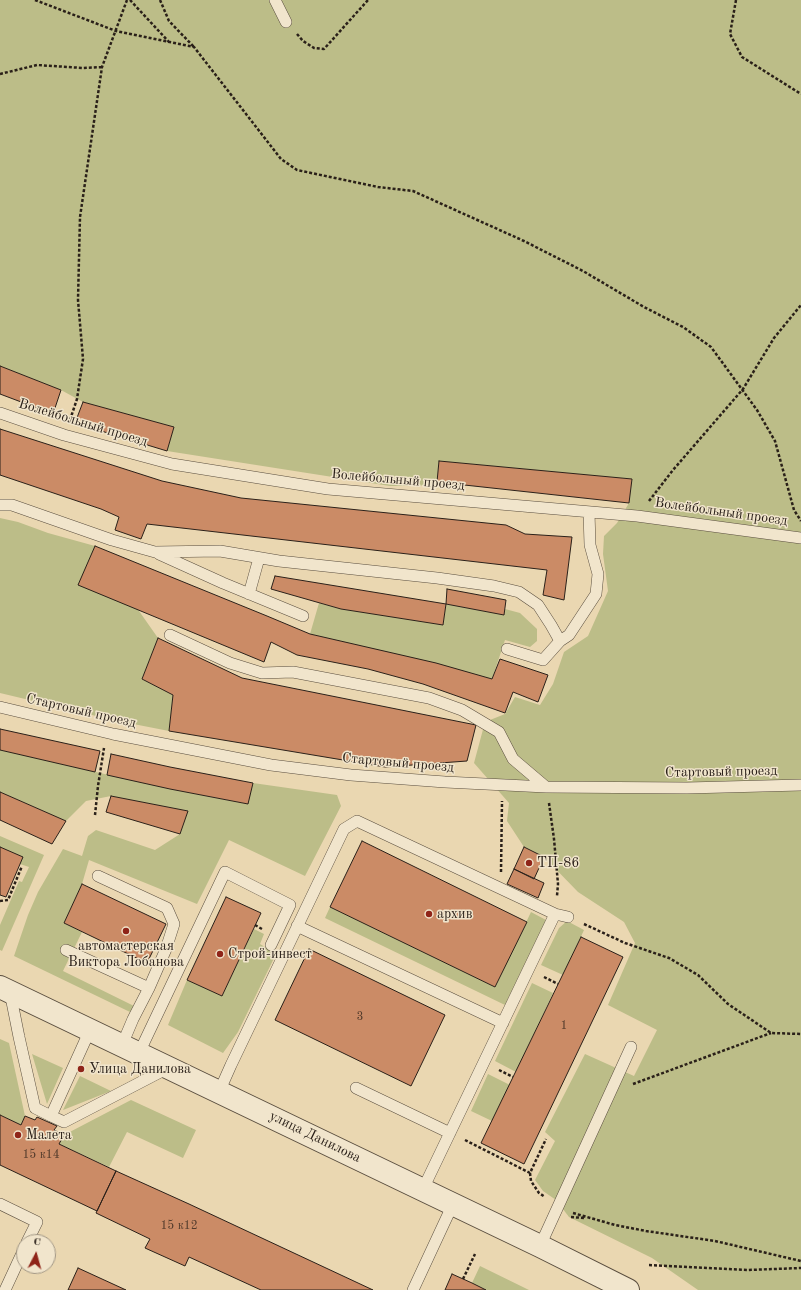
<!DOCTYPE html>
<html>
<head>
<meta charset="utf-8">
<style>
  body { margin:0 }
  #map { position:relative; width:801px; height:1290px; overflow:hidden; background:#ead7b1; font-family:"Old Standard TT",serif }
  canvas { display:block }
  .north { position:absolute; left:16px; top:1234px; width:40px; height:40px; box-sizing:border-box; background:#f1e5cc; border:1px solid #a19684; border-radius:50%; rotate:6deg; font-size:11px; font-weight:700; line-height:16px; text-align:center; color:#2a2019 }
  .north::after { content:''; display:block; margin:auto; width:14px; height:18px; background:#8f2418; clip-path:polygon(50% 0,100% 100%,50% 72%,0 100%) }
</style>
</head>
<body>
<div id="map">
<canvas width="801" height="1290"></canvas>
<div class="north">С</div>
</div>
<script>
const ctx = document.querySelector('canvas').getContext('2d');
ctx.lineJoin = 'round';
function fill(path, color) {
  ctx.fillStyle = color;
  ctx.fill(path, 'evenodd');
}
function shape(rows) {
  const path = new Path2D();
  for (const r of rows) {
    path.moveTo(r[0], r[1]);
    for (let i = 2; i < r.length; i += 2) path.lineTo(r[i], r[i + 1]);
  }
  return path;
}
function trace(path, color, width, dash) {
  ctx.strokeStyle = color;
  ctx.lineWidth = width;
  ctx.lineCap = dash ? 'butt' : 'round';
  ctx.setLineDash(dash || []);
  ctx.stroke(path);
}
function drawText(font, color, halo, rows, align = 'center') {
  ctx.font = font + ' "Old Standard TT",serif';
  ctx.lineWidth = 3;
  ctx.setLineDash([]);
  ctx.textBaseline = 'middle';
  ctx.strokeStyle = halo;
  ctx.fillStyle = color;
  for (const [text, x, y, turn = 0] of rows) {
    ctx.save();
    ctx.translate(x, y);
    ctx.rotate((+turn || 0) * Math.PI / 180);
    ctx.textAlign = isNaN(turn) ? turn : align;
    if (halo) ctx.strokeText(text, 0, 0);
    ctx.fillText(text, 0, 0);
    ctx.restore();
  }
}
const green = shape([
  [0,0,801,0,801,1290,698,1290,652,1258,569,1217,556,1200,543,1191,535,1180,555,1141,545,1132,585,1054,634,1076,657,1030,608,1005,635,943,624,922,578,892,544,857,524,847,507,821,509,803,474,763,485,722,505,714,515,697,540,705,553,684,564,652,588,636,608,591,603,554,604,536,617,523,629,503,632,479,439,461,437,482,419,486,390,486,167,451,174,427,83,402,61,390,0,366],
  [0,518,18,522,48,533,95,546,113,569,139,611,158,638,142,679,173,695,169,731,113,720,0,693],
  [319,603,341,609,443,625,446,604,504,615,505,609,520,613,537,629,537,641,530,647,505,640,492,679,310,634],
  [0,750,170,789,247,804,253,783,337,795,341,806,305,876,229,840,197,904,89,860,82,884,64,923,82,932,63,971,134,1006,130,1012,14,956,28,915,38,892,63,849,82,856,88,836,96,830,155,850,180,834,188,811,111,796,86,801,66,821,0,792],
  [0,836,44,855,2,951,0,950,0,925,19,881,22,882,29,867,20,864,0,847],
  [330,907,495,987,531,912,546,920,505,1005,325,918],
  [567,921,584,930,563,975,541,965,559,928],
  [254,929,264,934,260,944,276,954,238,1032,223,1053,168,1025,187,980,222,996],
  [532,983,553,993,516,1072,495,1061],
  [0,1039,9,1043,25,1116,21,1125,0,1115],
  [32,1054,63,1068,47,1104],
  [488,1074,510,1085,492,1121,471,1111],
  [80,1076,111,1091,63,1110],
  [131,1100,196,1130,183,1158,127,1132,109,1167,59,1144,64,1135],
  [480,1266,529,1290,486,1290,472,1283]
]);
const building = shape([
  [0,366,61,390,53,414,0,394,0,366],
  [83,402,174,427,167,451,75,423,83,402],
  [0,429,162,481,241,498,506,525,525,534,572,537,564,600,543,595,547,570,147,524,141,539,115,530,119,517,101,509,0,475,0,429],
  [439,461,632,479,629,503,437,482,439,461],
  [95,546,267,616,310,634,436,663,492,679,500,659,548,675,538,702,513,692,505,713,423,684,368,669,297,655,271,642,264,662,78,585,95,546],
  [275,576,446,604,443,625,341,609,271,589,275,576],
  [447,589,506,600,504,615,446,604,447,589],
  [158,638,242,678,476,725,467,761,385,767,169,731,173,695,142,679,158,638],
  [0,729,100,751,95,772,0,750,0,729],
  [111,754,170,767,253,783,248,804,170,789,107,775,111,754],
  [0,792,66,821,52,844,0,820,0,792],
  [111,796,188,811,180,834,106,812,111,796],
  [362,841,527,922,495,987,330,907,362,841],
  [0,847,23,857,6,897,0,895,0,847],
  [524,847,544,857,534,879,514,869,524,847],
  [514,869,544,883,538,898,507,884,514,869],
  [82,884,166,924,147,963,64,923,82,884],
  [226,897,261,913,222,996,187,980,226,897],
  [581,937,623,957,524,1164,481,1143,581,937],
  [309,949,445,1015,411,1086,275,1020,309,949],
  [0,1115,21,1125,25,1116,35,1120,37,1117,57,1126,54,1130,64,1135,59,1144,116,1171,97,1211,0,1165,0,1115],
  [116,1171,189,1204,373,1290,261,1290,189,1257,185,1266,145,1248,150,1239,96,1213,116,1171],
  [78,1268,126,1290,68,1290,78,1268],
  [452,1274,472,1283,486,1290,445,1290,452,1274]
]);
const path = shape([
  [35,0,116,31,194,47,281,159,297,170,378,187,413,191,524,241,583,271,644,307,683,327,711,347,757,410,775,441,794,510,801,521],
  [130,0,169,42],
  [160,0,169,21,194,47],
  [736,0,730,34,742,57,801,94],
  [297,34,303,41,314,48,324,49,368,0],
  [0,74,37,65,83,68,102,67],
  [70,420,77,399,83,359,78,300,80,217,102,67,127,0],
  [649,501,673,470,743,389,774,338,801,305],
  [549,803,554,839,558,884,557,896],
  [95,815,98,786,104,748],
  [501,872,502,801],
  [0,901,8,900,22,866],
  [584,924,625,943,669,958,698,975,728,1004,771,1033,801,1034],
  [255,925,262,929],
  [544,977,558,984],
  [499,1070,513,1077],
  [633,1084,771,1033],
  [465,1140,530,1173,546,1139],
  [530,1173,531,1181,539,1193,545,1197],
  [573,1213,615,1225,646,1231,715,1241,801,1261],
  [571,1217,584,1218],
  [649,1265,747,1270,801,1268],
  [463,1279,475,1254]
]);
const service = shape([
  [275,0,286,22],
  [0,413,64,435,172,464,328,489,637,516,801,538],
  [0,505,12,505,112,540,155,552,220,551,279,561,437,578,494,586,519,592,538,605,551,625,560,641],
  [159,554,223,583,303,616],
  [249,594,259,558],
  [170,635,230,663,262,673,293,672,429,698,462,710,499,732,513,759,546,787],
  [507,649,543,660,560,641,569,635,596,594,598,574,590,545,589,512],
  [0,707,113,734,271,765,351,775,445,782,546,787,687,788,801,785],
  [98,876,167,908,174,924,166,949,149,988,133,1019,122,1045],
  [297,926,503,1023],
  [66,950,149,988],
  [10,992,19,1037,35,1108,51,1116,64,1122,168,1068],
  [139,1053,225,872,290,905,271,945],
  [356,1088,450,1133],
  [219,1092,231,1065,344,829,357,821,555,914,568,917],
  [51,1116,90,1030],
  [423,1189,555,914],
  [0,1204,37,1222,27,1242],
  [540,1246,631,1047],
  [5,1290,24,1249],
  [413,1290,453,1204]
]);
const tertiary = shape([
  [0,987,540,1246,628,1290]
]);
const markers = [
  [529,863,4,"#8f2418"],
  [429,914,4,"#8f2418"],
  [126,931,4,"#8f2418"],
  [220,954,4,"#8f2418"],
  [81,1069,4,"#8f2418"],
  [18,1135,4,"#8f2418"]
];
const numberNames = [
  ["3",360,1017],
  ["1",564,1026],
  ["15 к14",41,1155],
  ["15 к12",179,1226]
];
const streetNames = [
  ["Волейбольный проезд",83,423,17],
  ["Волейбольный проезд",398,480,5],
  ["Волейбольный проезд",721,512,8],
  ["Стартовый проезд",81,711,13],
  ["Стартовый проезд",398,763,5],
  ["Стартовый проезд",721,772,-1],
  ["улица Данилова",315,1137,26]
];
const poiNames = [
  ["ТП-86",537,863],
  ["архив",437,914],
  ["автомастерская",126,946,"center"],
  ["Виктора Лобанова",126,962,"center"],
  ["Строй-инвест",228,954],
  ["Улица Данилова",89,1069],
  ["Малета",26,1135]
];
fill(green, '#bcbd88');
fill(building, '#cb8b66');
trace(building, '#2a2019', 1);
trace(service, '#5a4e3f', 12);
trace(tertiary, '#5a4e3f', 24);
trace(path, '#2a2019', 2.5, [3, 2]);
trace(service, '#f1e5cc', 11);
trace(tertiary, '#f1e5cc', 22);
for (const [x, y, r, color] of markers) {
  const dot = new Path2D();
  dot.arc(x, y, r, 0, 2 * Math.PI);
  ctx.fillStyle = color;
  ctx.fill(dot);
  trace(dot, '#f1e5cc', 1.5);
}
drawText('12px', '#523b2c', null, numberNames);
drawText('14px', '#2a2019', '#f1e5cc', streetNames);
drawText('14px', '#2a2019', '#f1e5cc', poiNames, 'left');
</script>
</body>
</html>
